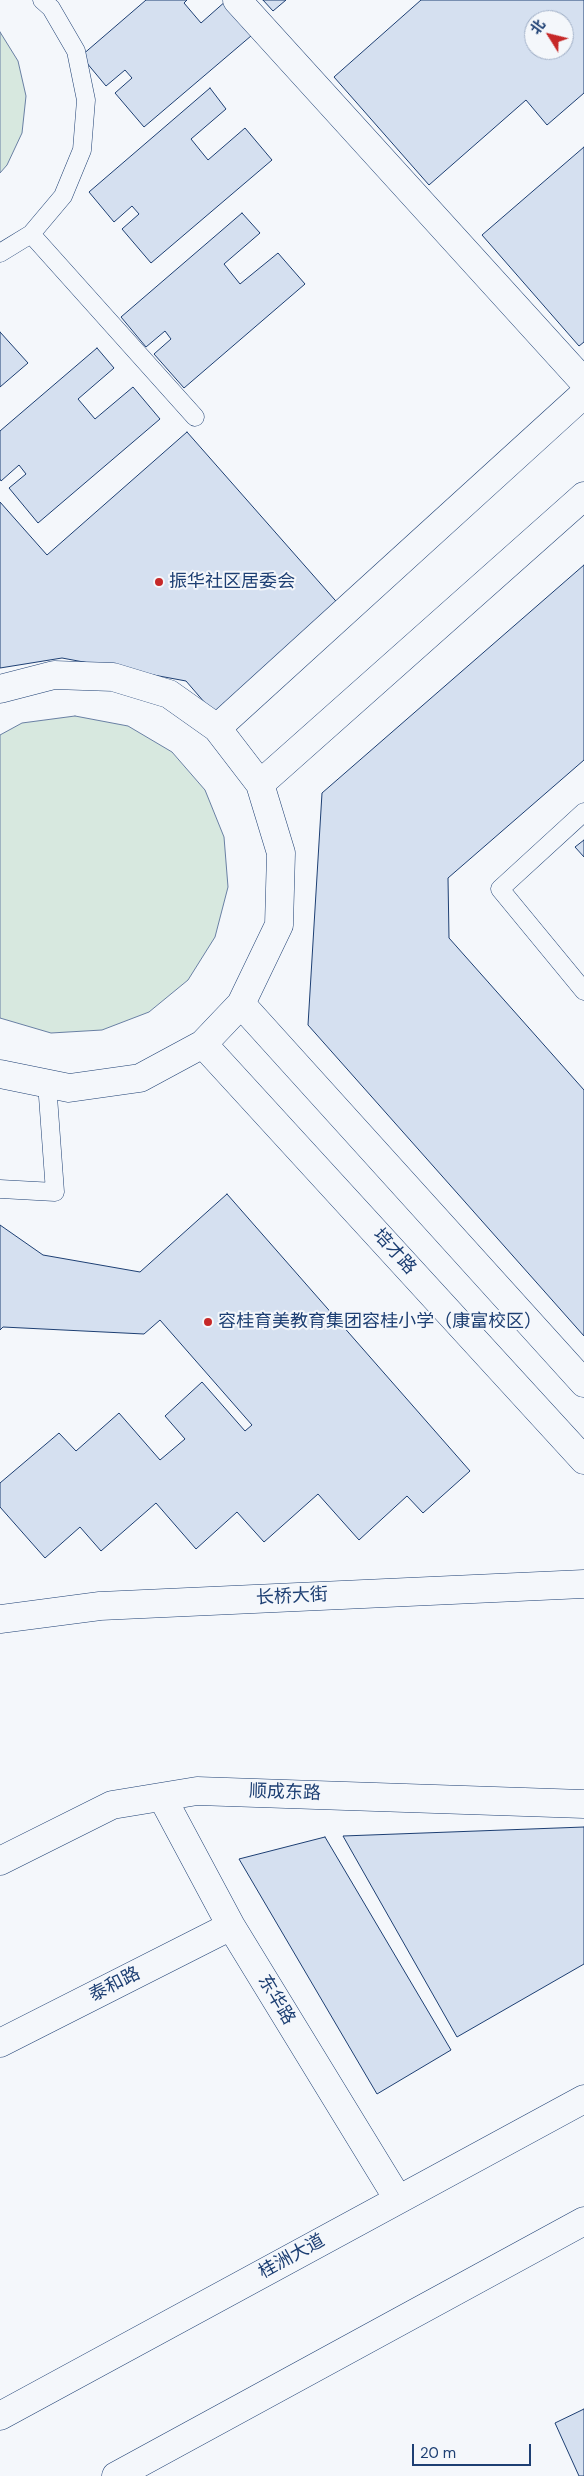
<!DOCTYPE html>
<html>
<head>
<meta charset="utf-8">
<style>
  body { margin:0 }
  #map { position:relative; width:584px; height:2476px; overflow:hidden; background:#f4f7fb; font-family:"DM Sans","Noto Sans SC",sans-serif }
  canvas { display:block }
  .north { position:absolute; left:524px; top:10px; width:50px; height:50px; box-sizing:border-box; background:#f4f7fb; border:1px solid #9eadc5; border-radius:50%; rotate:306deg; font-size:14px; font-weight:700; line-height:20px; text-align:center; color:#1d3f73 }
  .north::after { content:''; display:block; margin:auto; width:18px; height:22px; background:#c62828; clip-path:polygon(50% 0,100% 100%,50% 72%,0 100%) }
  .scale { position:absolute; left:412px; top:2444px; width:119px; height:22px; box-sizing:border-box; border:2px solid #1d3f73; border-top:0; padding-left:6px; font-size:15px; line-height:18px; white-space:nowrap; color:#1d3f73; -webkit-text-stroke:4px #f4f7fb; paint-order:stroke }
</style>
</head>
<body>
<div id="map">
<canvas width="584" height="2476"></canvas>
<div class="north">北</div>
<div class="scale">20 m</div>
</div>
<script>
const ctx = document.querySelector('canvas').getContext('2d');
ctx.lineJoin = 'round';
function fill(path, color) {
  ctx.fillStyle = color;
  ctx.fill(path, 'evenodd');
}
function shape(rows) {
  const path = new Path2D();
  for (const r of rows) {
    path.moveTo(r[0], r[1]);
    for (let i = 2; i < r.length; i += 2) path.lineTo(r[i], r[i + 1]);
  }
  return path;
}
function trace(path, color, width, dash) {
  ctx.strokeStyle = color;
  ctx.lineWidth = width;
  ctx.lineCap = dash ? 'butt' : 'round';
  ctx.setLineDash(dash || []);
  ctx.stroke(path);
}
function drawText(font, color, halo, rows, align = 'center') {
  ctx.font = font + ' "DM Sans","Noto Sans SC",sans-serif';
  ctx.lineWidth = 4;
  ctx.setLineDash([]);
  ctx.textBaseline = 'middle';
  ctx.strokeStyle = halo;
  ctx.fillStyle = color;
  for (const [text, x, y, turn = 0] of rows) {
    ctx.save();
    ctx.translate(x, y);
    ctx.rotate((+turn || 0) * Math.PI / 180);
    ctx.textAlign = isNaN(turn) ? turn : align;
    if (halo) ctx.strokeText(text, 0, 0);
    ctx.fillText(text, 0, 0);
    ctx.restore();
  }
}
const green = shape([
  [0,32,18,61,26,96,22,133,7,165,0,173,0,32],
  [75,716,128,726,172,752,205,790,224,837,228,887,215,937,188,980,149,1012,102,1030,51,1033,0,1018,0,735,22,723,75,716]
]);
const building = shape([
  [146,0,187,0,184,3,201,23,227,0,258,30,144,127,115,93,132,78,125,70,106,86,81,56,146,0],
  [263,0,286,0,273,11,263,0],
  [421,0,584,0,584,93,547,125,526,100,429,185,334,77,421,0],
  [534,20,564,20,564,50,534,50,534,20],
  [210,88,226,109,191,139,208,160,245,128,272,160,151,263,122,229,139,214,132,206,114,222,89,192,210,88],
  [584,147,584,342,579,346,482,235,584,147],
  [242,213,260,233,224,264,240,284,278,253,305,284,184,388,154,354,171,339,165,331,146,347,121,317,242,213],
  [0,332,28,363,0,387,0,332],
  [97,348,114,368,78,399,95,419,133,387,160,419,38,523,9,488,26,474,19,465,1,481,0,479,0,431,97,348],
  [187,432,342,608,218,718,186,681,62,658,0,668,0,502,47,555,187,432],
  [584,565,584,760,448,878,449,938,584,1090,584,1336,308,1025,322,793,584,565],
  [584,840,584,857,575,847,584,840],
  [227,1194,470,1471,423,1513,407,1496,359,1540,318,1494,264,1542,237,1512,196,1549,156,1503,101,1551,80,1527,45,1558,0,1507,0,1483,59,1433,76,1451,119,1413,160,1460,185,1439,165,1416,202,1382,245,1431,252,1425,160,1320,144,1334,3,1327,0,1330,0,1225,43,1255,140,1272,227,1194],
  [584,1827,584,1964,457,2037,343,1836,584,1827],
  [325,1837,451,2050,377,2094,239,1859,325,1837],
  [584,2409,584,2476,579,2476,555,2423,584,2409]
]);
const service = shape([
  [31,234,195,417],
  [0,253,31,234,63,196,82,150,86,100,76,51,51,8,42,0],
  [584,812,500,889,584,991],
  [0,1189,55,1192,47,1083]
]);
const minor = shape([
  [237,0,584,382],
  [0,689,54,675,113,677,169,694,217,728,260,784,281,853,279,925,241,1004,203,1044,140,1078,69,1088,0,1074],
  [217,728,584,394],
  [260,784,584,496],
  [241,1004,584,1383],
  [203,1044,584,1460],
  [0,1619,100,1606,584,1584],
  [162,1797,231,1926,398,2199],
  [0,1861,112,1805,197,1791,584,1804],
  [0,2043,231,1926]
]);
const secondary = shape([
  [0,2416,584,2099],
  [116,2476,584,2221]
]);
const markers = [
  [159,582,5,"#c62828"],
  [208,1322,5,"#c62828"]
];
const poiNames = [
  ["振华社区居委会",169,582],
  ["容桂育美教育集团容桂小学（康富校区）",218,1322]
];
const streetNames = [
  ["培才路",394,1252,48],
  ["长桥大街",292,1597,-3],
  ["顺成东路",285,1793,2],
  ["泰和路",115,1985,-27],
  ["东华路",276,2000,59],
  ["桂洲大道",292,2257,-29]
];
fill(green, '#d7e8df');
trace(green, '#687fa3', 1);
fill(building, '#d5e0f0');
trace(building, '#1d3f73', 1);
trace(service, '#1d3f73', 19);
trace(minor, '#1d3f73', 29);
trace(secondary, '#1d3f73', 29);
trace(service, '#f4f7fb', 18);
trace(minor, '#f4f7fb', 28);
trace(secondary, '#f4f7fb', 28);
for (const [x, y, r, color] of markers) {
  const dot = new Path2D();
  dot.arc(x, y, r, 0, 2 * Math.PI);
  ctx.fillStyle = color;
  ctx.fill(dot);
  trace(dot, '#f4f7fb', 2);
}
drawText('18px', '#1d3f73', '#f4f7fb', poiNames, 'left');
drawText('18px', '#1d3f73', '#f4f7fb', streetNames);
</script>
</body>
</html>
